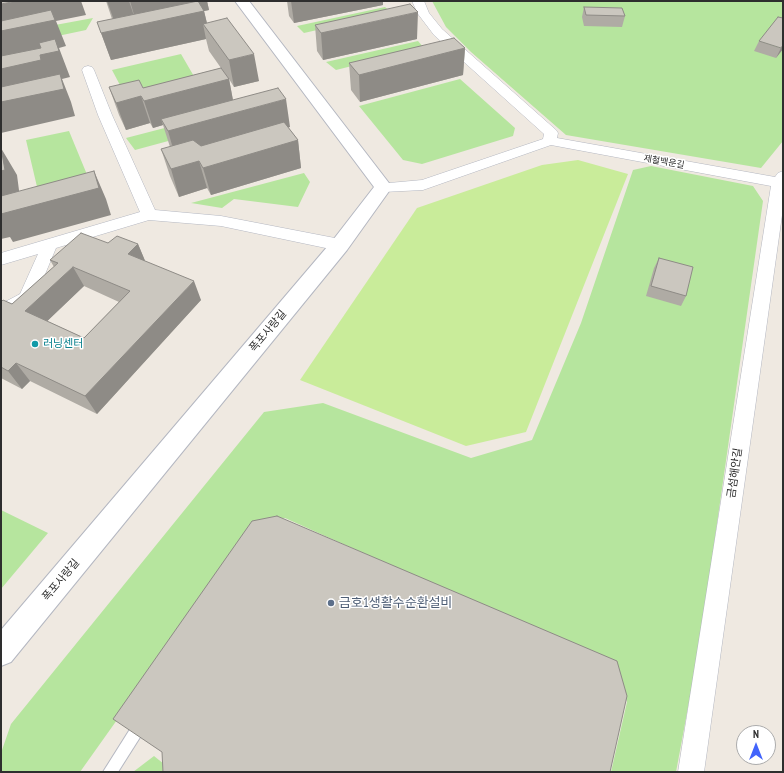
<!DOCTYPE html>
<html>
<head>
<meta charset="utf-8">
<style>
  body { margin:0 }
  #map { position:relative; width:784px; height:773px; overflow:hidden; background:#efe9e1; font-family:"PT Sans Narrow",sans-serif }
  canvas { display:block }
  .frame { position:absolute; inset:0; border:2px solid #2e2e2e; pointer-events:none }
  .north { position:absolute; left:736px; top:725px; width:40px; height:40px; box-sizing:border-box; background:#fff; border:1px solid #ababab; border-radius:50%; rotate:0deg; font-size:11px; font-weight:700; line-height:16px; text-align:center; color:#2e2e2e }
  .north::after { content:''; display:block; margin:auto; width:14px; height:18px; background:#4264fb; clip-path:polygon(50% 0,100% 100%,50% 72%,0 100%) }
</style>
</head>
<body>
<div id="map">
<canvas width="784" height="773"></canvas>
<div class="frame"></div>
<div class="north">N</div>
</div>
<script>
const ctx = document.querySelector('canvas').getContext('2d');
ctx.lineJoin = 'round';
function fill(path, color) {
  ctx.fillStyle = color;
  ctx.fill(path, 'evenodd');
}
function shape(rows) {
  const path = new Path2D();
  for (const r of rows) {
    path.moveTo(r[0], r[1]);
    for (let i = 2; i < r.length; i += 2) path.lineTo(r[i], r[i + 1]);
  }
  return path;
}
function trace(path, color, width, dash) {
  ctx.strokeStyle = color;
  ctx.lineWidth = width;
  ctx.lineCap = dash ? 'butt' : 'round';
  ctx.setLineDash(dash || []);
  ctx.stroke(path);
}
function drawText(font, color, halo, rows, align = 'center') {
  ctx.font = font + ' "PT Sans Narrow","Noto Sans KR",sans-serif';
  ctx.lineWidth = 3;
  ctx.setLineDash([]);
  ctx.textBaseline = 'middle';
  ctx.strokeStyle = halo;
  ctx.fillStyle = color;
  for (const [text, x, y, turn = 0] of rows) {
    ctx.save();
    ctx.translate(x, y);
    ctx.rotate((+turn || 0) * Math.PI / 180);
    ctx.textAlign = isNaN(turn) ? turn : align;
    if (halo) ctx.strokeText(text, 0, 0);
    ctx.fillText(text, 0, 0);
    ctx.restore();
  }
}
const green = shape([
  [432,1,783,1,783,141,761,168,566,135,471,52,446,27],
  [385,7,392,13,304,33,297,26],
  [93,18,86,30,1,48,1,35],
  [418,41,424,48,336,70,326,62],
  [181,54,199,85,130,104,112,70],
  [460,79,515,128,513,136,422,164,403,160,359,106],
  [238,109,246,120,135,150,126,138],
  [69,131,88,177,38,191,26,140],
  [651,166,753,186,763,201,700,643,676,772,611,772,627,702,613,665,285,518,254,527,80,772,1,772,1,753,11,724,264,412,323,403,471,458,532,440,581,323,633,170],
  [304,173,310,182,298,207,234,199,222,208,191,203],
  [1,510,48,533,1,589],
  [154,756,169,768,169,772,133,772]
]);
const pitch = shape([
  [578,160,628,174,526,432,466,446,300,380,417,208,542,165]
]);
const lane = shape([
  [137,724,142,726,144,731,118,772,103,772,132,726,137,724]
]);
const street = shape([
  [412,1,424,1,429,13,442,29,556,130,558,133,557,138,775,177,778,173,783,171,783,208,704,772,678,772,771,186,551,145,423,190,383,192,378,190,376,187,378,184,422,180,543,139,544,134,434,35,418,14,412,1],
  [88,66,92,67,94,70,112,115,155,210,221,216,340,239,346,241,348,245,346,249,340,251,221,226,149,220,56,248,33,303,1,319,1,304,20,294,38,254,1,265,1,253,140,212,98,115,82,70,84,67,88,66]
]);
const secondary = shape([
  [235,1,249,1,392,187,347,250,11,662,1,666,1,630,333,240,374,187,235,1]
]);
const wall = shape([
  [106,1,207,1,209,10,204,11,207,23,259,81,234,87,229,79,233,100,290,127,288,127,298,140,301,168,211,195,207,188,179,197,170,176,161,149,170,147,163,125,153,128,150,123,126,130,119,115,109,87,143,88,221,68,209,51,206,39,111,60,97,22,112,19],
  [287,1,383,1,383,5,294,23,289,16],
  [584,7,625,16,622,27,584,26,582,17],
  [315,25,417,39,323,60,317,51],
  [759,41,783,49,776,58,754,51],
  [465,48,463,75,360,102,351,90,349,63],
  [108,243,138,244,145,261,201,300,97,414,30,381,22,389,1,378,1,302,12,304,54,267,50,260],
  [84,286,119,302,84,338,47,321],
  [659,258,686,296,681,306,646,296,654,268]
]);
const shadedWall = shape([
  [17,1,81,1,86,15,56,21,66,46,59,48,70,77,62,79,71,102,75,116,1,133,1,4],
  [107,1,129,1,136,22,116,26],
  [130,1,207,1,209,10,137,25],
  [291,1,383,1,383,5,294,23],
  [204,11,209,32,203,24,206,39,111,60,101,33],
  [418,12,417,39,323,60,321,33],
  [783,45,783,49,776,58,781,48],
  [465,48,463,75,360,102,359,75],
  [254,54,259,81,234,87,229,60],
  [229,79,234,106,161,119,163,125,153,128,144,101],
  [141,96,150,123,126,130,116,103],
  [286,99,290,127,176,159,168,131],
  [298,140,301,168,211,195,203,168],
  [1,148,17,175,20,198,94,171,106,199,111,215,13,242,10,237,1,239],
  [199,161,207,188,179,197,171,169],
  [138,244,146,263,128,254],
  [73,267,84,286,38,330,25,311],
  [194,281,201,300,97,414,85,396],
  [16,363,30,381,22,389,8,371]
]);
const building = shape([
  [1,1,17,1,1,4,1,1],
  [198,1,204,11,101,33,97,22,198,1],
  [410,4,418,12,321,33,315,25,410,4],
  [584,7,622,8,625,16,586,15,584,7],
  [51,10,55,20,1,31,1,21,51,10],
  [778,17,783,18,783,45,781,48,759,41,778,17],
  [227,18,254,54,229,60,203,24,227,18],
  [454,38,465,48,359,75,349,63,454,38],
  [55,39,59,51,40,55,41,60,1,69,1,56,41,48,39,43,55,39],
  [221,68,229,79,144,101,141,96,116,103,109,87,139,80,143,88,221,68],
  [60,74,64,89,1,102,1,87,60,74],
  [278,88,286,99,168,131,161,119,278,88],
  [284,122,298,140,203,168,199,161,171,169,161,149,193,140,201,146,284,122],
  [1,148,5,170,1,171,1,148],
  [94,171,99,188,1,214,1,196,94,171],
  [81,233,108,243,117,236,138,244,128,254,194,281,85,396,16,363,8,371,1,367,1,302,3,300,12,304,58,263,50,260,81,233],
  [73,267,130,291,84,338,25,311,73,267],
  [659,258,693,267,686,296,651,286,659,258],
  [277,516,617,661,627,696,610,772,163,772,162,752,113,719,252,521,277,516]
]);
const markers = [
  [35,344,4,"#0f9aa8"],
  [331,603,4,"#5c6f8a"]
];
const farStreetnames = [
  ["제철백운길",664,162,10]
];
const streetNames = [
  ["폭포사랑길",268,331,-50],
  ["금섬해안길",735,473,-82],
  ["폭포사랑길",61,580,-50]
];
const cultureNames = [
  ["러닝센터",43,344]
];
const nearServicenames = [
  ["금호1생활수순환설비",339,603]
];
fill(green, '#b6e59e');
fill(pitch, '#c9ec9a');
trace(lane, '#b4b7c1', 2);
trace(street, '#b4b7c1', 1);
trace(secondary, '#b4b7c1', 2);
fill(lane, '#fff');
fill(street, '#fff');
fill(secondary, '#fff');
fill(wall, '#afaba4');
fill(shadedWall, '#8e8b86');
fill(building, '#cbc7bf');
trace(building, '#8e8b86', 1);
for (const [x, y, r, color] of markers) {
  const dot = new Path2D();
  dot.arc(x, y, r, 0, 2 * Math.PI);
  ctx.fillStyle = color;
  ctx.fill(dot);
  trace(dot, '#fff', 1.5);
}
drawText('9px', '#2e2e2e', '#fff', farStreetnames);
drawText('11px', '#2e2e2e', '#fff', streetNames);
drawText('11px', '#0d838f', '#fff', cultureNames, 'left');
drawText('13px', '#4e5e75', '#fff', nearServicenames, 'left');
</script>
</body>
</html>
